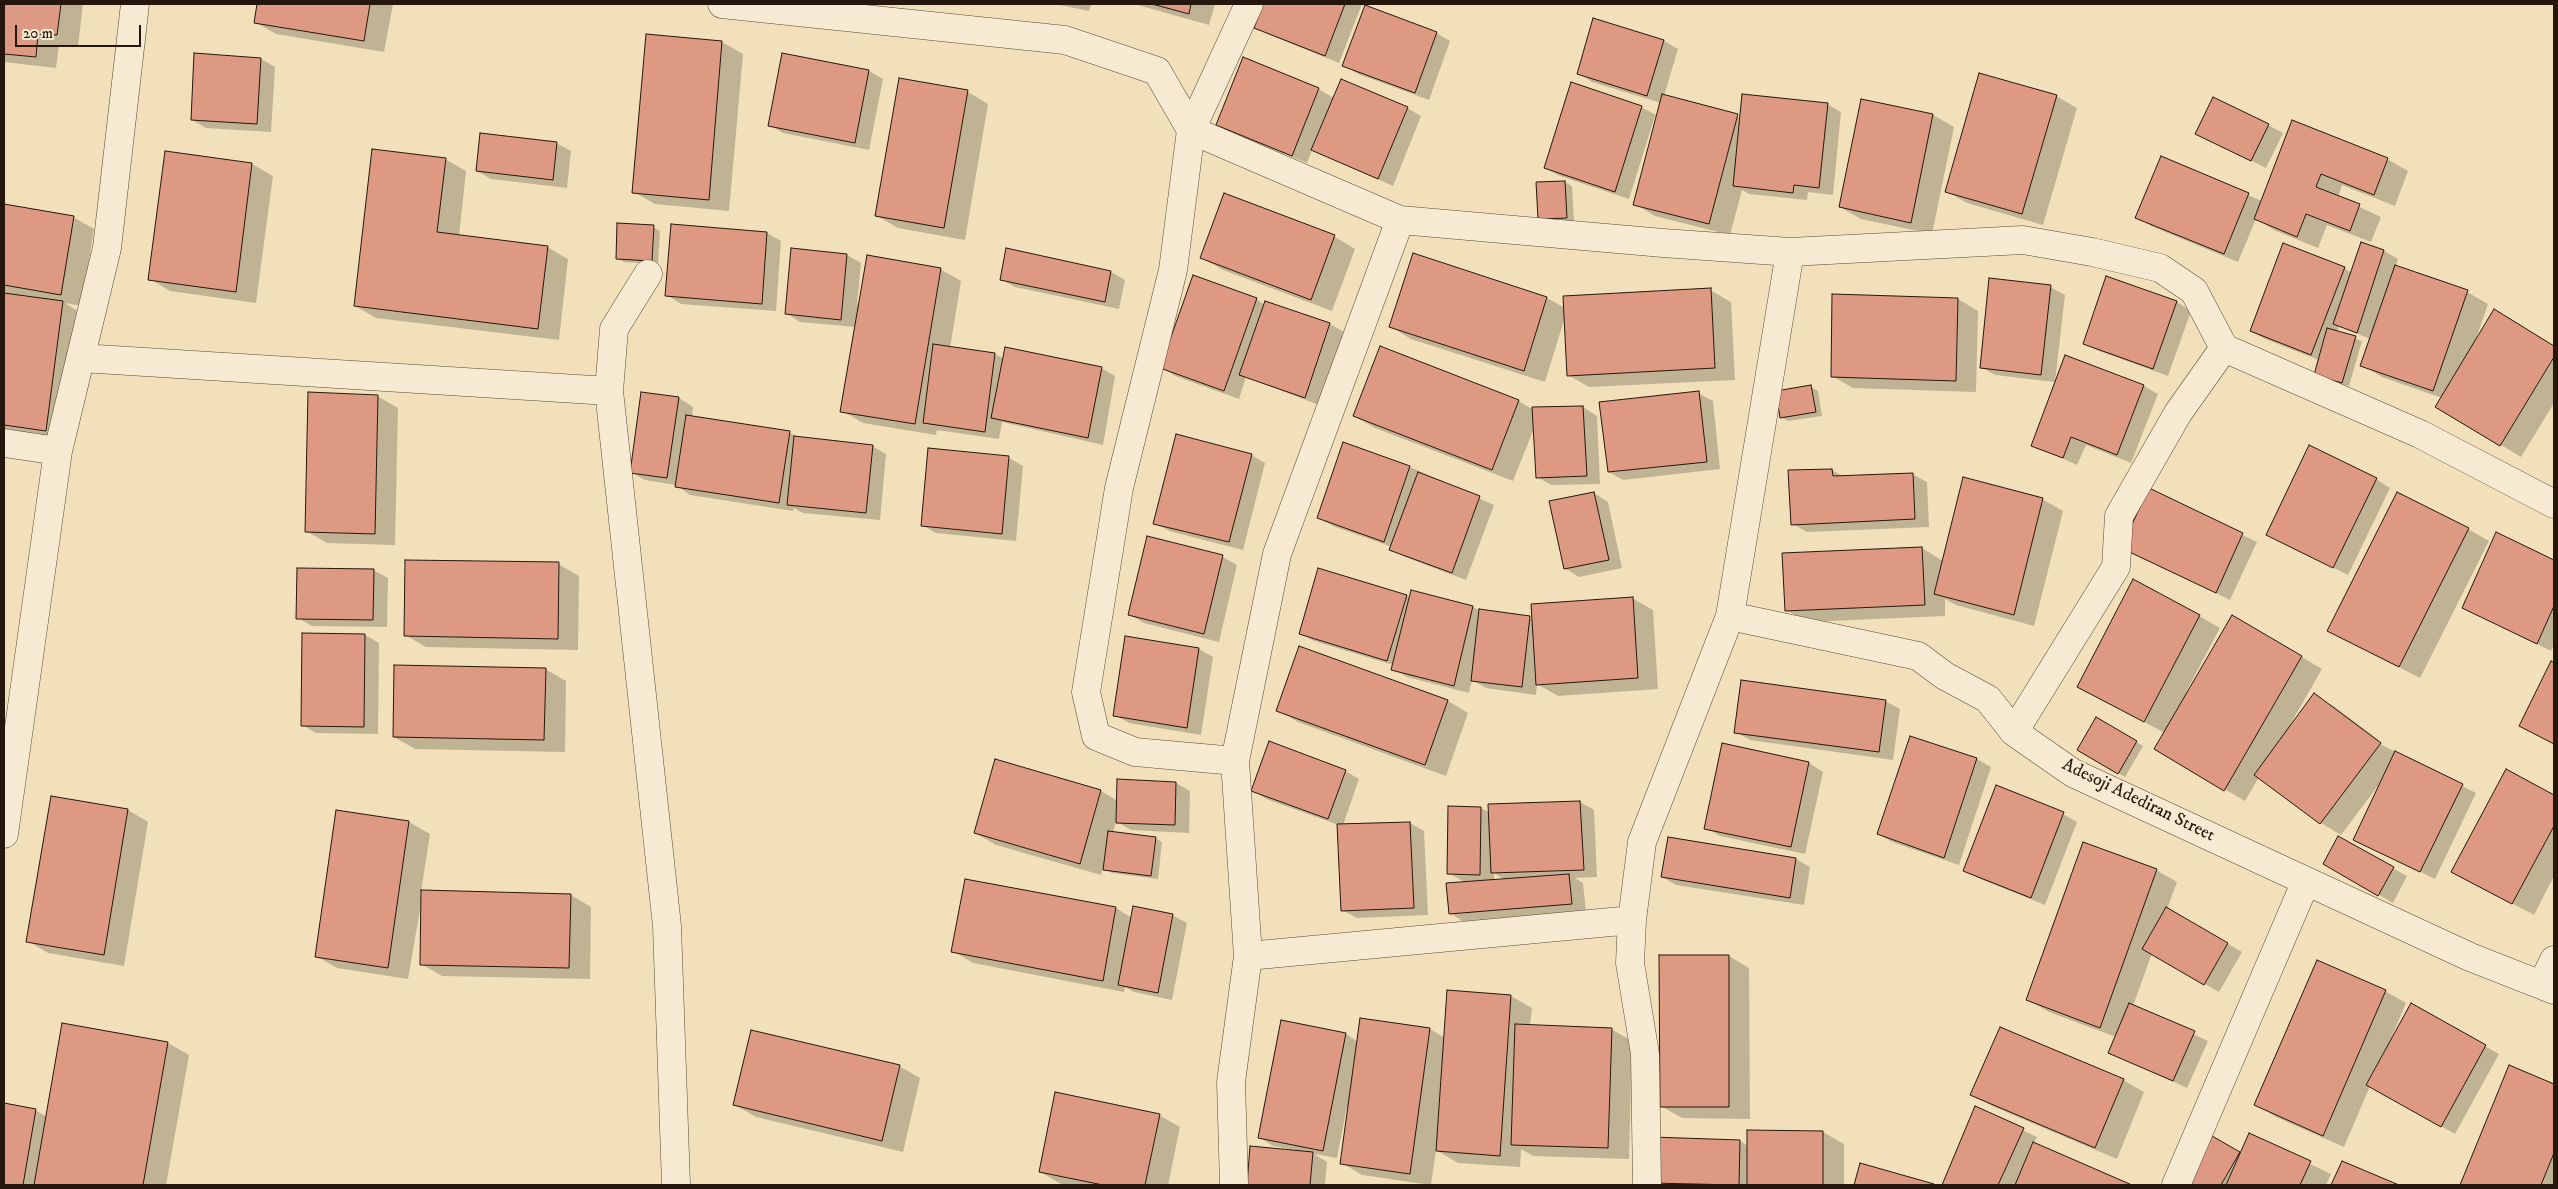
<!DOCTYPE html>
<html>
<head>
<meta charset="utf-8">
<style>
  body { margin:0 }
  #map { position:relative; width:2558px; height:1189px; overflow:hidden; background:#f1e0ba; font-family:"IM FELL DW Pica",serif }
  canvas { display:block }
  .frame { position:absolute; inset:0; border:5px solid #25170d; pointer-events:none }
  .scale { position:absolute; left:15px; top:25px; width:126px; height:22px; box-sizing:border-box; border:2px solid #25170d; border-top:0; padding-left:6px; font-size:15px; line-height:18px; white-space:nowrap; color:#25170d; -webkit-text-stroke:4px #f6ebd2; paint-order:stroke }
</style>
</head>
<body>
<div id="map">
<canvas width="2558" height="1189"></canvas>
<div class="frame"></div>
<div class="scale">20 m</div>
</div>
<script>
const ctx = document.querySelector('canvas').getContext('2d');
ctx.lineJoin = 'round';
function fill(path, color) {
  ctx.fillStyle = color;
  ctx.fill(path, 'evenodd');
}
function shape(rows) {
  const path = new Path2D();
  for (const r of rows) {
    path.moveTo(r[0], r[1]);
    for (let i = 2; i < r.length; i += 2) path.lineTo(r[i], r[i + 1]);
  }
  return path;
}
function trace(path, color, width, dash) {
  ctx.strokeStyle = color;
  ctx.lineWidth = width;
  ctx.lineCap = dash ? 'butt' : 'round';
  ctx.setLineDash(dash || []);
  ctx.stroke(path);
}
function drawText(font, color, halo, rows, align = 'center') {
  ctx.font = font + ' "IM FELL DW Pica",serif';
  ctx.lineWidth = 4;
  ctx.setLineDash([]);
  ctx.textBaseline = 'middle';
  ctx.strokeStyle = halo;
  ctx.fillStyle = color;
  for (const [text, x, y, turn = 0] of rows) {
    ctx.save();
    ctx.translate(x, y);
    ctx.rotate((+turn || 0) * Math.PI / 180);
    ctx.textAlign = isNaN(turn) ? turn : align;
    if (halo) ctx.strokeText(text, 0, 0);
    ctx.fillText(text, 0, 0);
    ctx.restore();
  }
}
const shadow = shape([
  [4,4,83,4,78,46,59,45,56,68,4,62],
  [258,4,393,4,384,52,276,34,255,22],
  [1055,4,1091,4,1089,11],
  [1134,4,1215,4,1209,25],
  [1265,4,1362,4,1339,63,1270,35,1256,27],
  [1436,33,1450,41,1429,100,1358,74,1344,65],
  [1664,41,1678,49,1664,96,1741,118,1827,104,1841,112,1833,195,1808,192,1807,200,1749,194,1742,190,1730,235,1655,216,1635,204,1658,116,1655,116,1629,199,1560,176,1545,168,1641,107,1658,116,1661,103,1592,82,1578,73],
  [722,42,743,54,729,211,655,204,634,192],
  [261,59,275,67,271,132,206,128,192,120],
  [869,71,883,79,869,150,783,133,769,125],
  [1318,89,1334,98,1407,108,1421,116,1393,186,1312,150,1307,163,1232,133,1218,125],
  [968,92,988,104,965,240,898,228,877,216],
  [2056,96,2077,108,2043,225,1967,203,1946,191],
  [1862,100,1933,115,1954,127,1932,234,1861,219,1840,207],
  [2293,122,2387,159,2408,171,2395,206,2342,185,2338,197,2381,217,2371,242,2327,225,2318,248,2276,231,2256,219,2238,262,2151,226,2137,217,2162,158,2262,201],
  [2268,125,2283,133,2266,168,2197,134],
  [556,143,571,151,567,188,491,179,477,171],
  [167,153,252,164,273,176,256,303,170,291,150,279],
  [445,159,466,171,459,236,547,247,568,259,559,340,376,318,355,306],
  [1565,182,1572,186,1574,221,1546,222,1539,218,1537,183],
  [1225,195,1335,237,1355,249,1332,311,1223,270,1202,258],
  [4,205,73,217,94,229,82,306,65,303,84,315,67,442,4,433],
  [653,227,660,231,658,264,624,262,617,258],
  [767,233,781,241,776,311,681,304,667,295],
  [2362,244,2384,251,2398,259,2396,266,2467,292,2488,304,2476,339,2515,322,2554,346,2554,403,2521,457,2437,406,2442,398,2382,377,2362,365,2370,339,2339,326,2337,332,2362,341,2349,386,2322,379,2319,360,2265,339,2251,331,2344,268,2352,273],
  [1007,250,1111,272,1125,280,1119,309,1015,287,1001,279],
  [847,255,861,263,857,305,940,269,961,281,950,348,995,354,1004,359,1101,368,1115,376,1103,445,1002,422,999,439,937,430,936,435,863,423,842,411,856,327,800,322,786,313],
  [2107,278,2177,302,2191,311,2168,376,2099,351,2084,343],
  [2050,287,2065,295,2055,382,1995,375,1981,367],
  [1710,290,1731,302,1735,380,1589,387,1568,375,1565,317,1545,382,1411,339,1391,327,1547,298,1565,308],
  [1256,299,1265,305,1266,302,1330,324,1344,332,1319,405,1246,377,1239,399,1175,376,1161,367],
  [1958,299,1978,311,1976,392,1853,388,1832,376],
  [1380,348,1518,401,1534,410,1583,407,1597,416,1600,484,1551,485,1537,477,1535,426,1513,481,1375,428,1354,416],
  [2144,386,2158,394,2131,463,2086,445,2077,465,2033,445],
  [1811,387,1818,391,1822,416,1788,421,1781,417],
  [642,393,679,398,693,407,692,417,790,433,798,437,872,446,886,454,880,520,803,513,794,508,793,511,690,495,676,485,645,480,631,472],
  [1698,393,1713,401,1720,469,1623,480,1609,472],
  [377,396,398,408,395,545,327,543,306,531],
  [1251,455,1265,463,1243,550,1169,531,1155,523],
  [1009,458,1023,466,1016,541,936,533,922,525],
  [1410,467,1494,505,1466,580,1405,557,1391,549,1392,547,1333,526,1319,518],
  [1832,470,1844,477,1912,474,1927,482,1929,527,1807,532,1793,524],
  [2376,479,2390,488,2348,575,2268,535],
  [2150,490,2257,542,2230,600,2123,548],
  [1594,493,1608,502,1622,568,1579,577,1565,568],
  [2042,499,2063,511,2034,626,1956,605,1945,599,1945,616,1807,622,1786,610,1922,548,1943,561],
  [2468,529,2489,541,2420,678,2329,631],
  [2497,534,2554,561,2554,644,2551,651,2463,607],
  [1148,538,1223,557,1237,565,1219,642,1144,623,1129,614],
  [558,564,579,576,578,650,426,647,405,635],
  [373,570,388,578,387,627,312,626,298,618],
  [1412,592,1473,607,1480,611,1533,619,1632,598,1653,610,1658,689,1558,696,1537,684,1536,695,1486,688,1472,680,1469,693,1407,677,1393,669,1393,665,1314,641,1300,633,1406,596,1410,598],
  [2199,616,2220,628,2186,692,2188,693,2233,616,2322,669,2290,725,2291,726,2314,695,2335,707,2384,744,2376,739,2374,741,2476,793,2435,879,2369,847,2380,783,2341,835,2321,823,2259,777,2245,801,2156,749,2165,733,2099,698],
  [365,635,379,643,378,734,316,733,302,725],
  [1300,648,1448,701,1468,713,1446,776,1298,722,1277,710],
  [1199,649,1213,657,1201,735,1129,723,1115,715],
  [2552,663,2554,664,2554,743,2535,734],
  [545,669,566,681,565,752,415,749,394,737],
  [1885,701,1900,709,1893,760,1750,740,1736,732],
  [2097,719,2143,746,2125,777,2078,749],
  [1910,737,1977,759,1991,767,1959,865,1892,842,1878,834],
  [1809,763,1823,772,1805,854,1720,836,1706,828],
  [1345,771,1359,779,1343,825,1410,823,1424,831,1428,915,1357,918,1342,910,1339,825,1266,799,1252,790],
  [2507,771,2554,796,2554,876,2534,915,2474,883],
  [1176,783,1190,791,1189,833,1131,830,1116,821,1113,833,1155,838,1162,842,1158,879,1112,873,1103,868,1101,875,996,845,975,833,1101,791,1118,801],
  [1580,802,1594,810,1597,877,1575,878,1583,883,1586,912,1464,922,1450,913,1466,883,1449,873,1481,808,1490,813,1489,805],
  [1494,873,1505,880,1494,881],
  [128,810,148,822,124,966,48,953,28,941],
  [337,812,409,822,430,834,421,892,571,895,591,907,590,979,442,976,421,964,422,898,408,979,337,968,316,956],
  [2063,814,2077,822,2045,905,1978,878,1964,870],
  [2339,838,2407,876,2393,903,2325,863],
  [1796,859,1810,867,1804,905,1676,885,1662,877],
  [2156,870,2177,882,2167,909,2242,952,2219,992,2152,953,2133,1006,2208,1041,2187,1088,2109,1052,2116,1037,2049,1012,2028,1000],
  [966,880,1116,908,1132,918,1172,915,1187,923,1172,1000,1134,992,1125,987,1124,992,973,963,953,951],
  [1729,956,1749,968,1750,1119,1682,1118,1661,1106],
  [2385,991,2406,1003,2390,1041,2392,1041,2412,1005,2499,1054,2455,1134,2370,1086,2344,1147,2276,1117,2256,1105],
  [1511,996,1532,1008,1530,1026,1611,1029,1632,1041,1629,1159,1533,1156,1521,1149,1520,1167,1458,1163,1436,1150,1431,1185,1362,1175,1342,1163,1349,1106,1347,1106,1337,1158,1314,1154,1327,1162,1325,1185,1248,1184,1294,1152,1295,1150,1273,1146,1259,1137,1346,1034,1358,1042,1430,1029,1445,1038],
  [63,1025,168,1043,189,1055,166,1185,4,1185,4,1105,35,1110,47,1117],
  [899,1066,920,1078,903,1152,756,1117,735,1105],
  [2510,1067,2554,1085,2554,1185,2461,1185],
  [2123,1080,2144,1092,2117,1159,1992,1106,1971,1094],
  [1976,1108,2037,1137,2034,1143,2129,1185,1944,1185,1942,1184],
  [1159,1115,1180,1127,1168,1185,1069,1185,1061,1184,1040,1172],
  [1748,1132,1823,1132,1844,1144,1844,1185,1657,1185,1740,1141,1748,1146],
  [2249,1135,2331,1174,2326,1185,2192,1185,2187,1182,2212,1138,2241,1154],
  [2342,1162,2395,1185,2333,1185],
  [1861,1165,1933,1185,1855,1185]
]);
const building = shape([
  [4,4,61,4,57,35,38,34,36,57,4,54,4,4],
  [257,4,370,4,364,41,254,23,257,4],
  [1152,4,1191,4,1189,14,1152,4],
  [1263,4,1345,4,1325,56,1254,28,1263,4],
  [1365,5,1437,32,1415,93,1342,66,1365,5],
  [1593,18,1664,40,1647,96,1577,74,1593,18],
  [646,34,722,41,709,200,632,193,646,34],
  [194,53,261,58,257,124,191,120,194,53],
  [782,53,869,70,855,143,768,126,782,53],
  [1243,57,1319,88,1292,156,1216,125,1243,57],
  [1979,73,2057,95,2022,214,1945,192,1979,73],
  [899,78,968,90,944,228,875,216,899,78],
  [1341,79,1408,107,1378,179,1311,150,1341,79],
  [1571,82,1642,106,1615,192,1544,168,1571,82],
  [1662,94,1738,114,1709,224,1633,205,1662,94],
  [1742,94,1828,103,1819,188,1794,185,1793,193,1733,186,1742,94],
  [2213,97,2269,124,2251,161,2195,134,2213,97],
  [1861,99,1933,114,1911,223,1839,207,1861,99],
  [2292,120,2388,158,2374,195,2321,174,2316,187,2360,204,2350,231,2306,214,2297,237,2254,219,2292,120],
  [480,133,557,142,553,180,476,171,480,133],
  [372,149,446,158,437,232,548,246,538,329,354,306,372,149],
  [165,151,252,163,236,292,148,280,165,151],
  [2161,156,2249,193,2224,254,2135,218,2161,156],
  [1565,181,1567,218,1538,219,1536,182,1565,181],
  [1224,193,1335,235,1311,300,1200,258,1224,193],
  [4,204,74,216,61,295,4,285,4,204],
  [617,223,654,225,652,261,616,259,617,223],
  [671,224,767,232,762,304,665,296,671,224],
  [2361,242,2384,250,2357,333,2333,324,2361,242],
  [2283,243,2345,267,2311,355,2250,331,2283,243],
  [791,248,847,254,841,320,785,314,791,248],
  [1006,248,1111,271,1105,302,1000,280,1006,248],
  [1413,253,1547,297,1524,371,1389,327,1413,253],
  [867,255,941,268,915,424,840,412,867,255],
  [2395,265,2468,290,2433,391,2360,366,2395,265],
  [1193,275,1257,298,1224,391,1160,368,1193,275],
  [2106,276,2177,301,2153,369,2083,344,2106,276],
  [1989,278,2051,285,2041,375,1980,368,1989,278],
  [1711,288,1715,368,1567,376,1563,296,1711,288],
  [4,293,63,301,46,431,4,425,4,293],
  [1832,294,1958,298,1956,381,1831,377,1832,294],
  [1265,301,1330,323,1305,398,1239,375,1265,301],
  [2494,309,2554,346,2554,357,2500,446,2435,407,2494,309],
  [2327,328,2356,336,2342,383,2314,375,2327,328],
  [933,344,995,353,985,432,923,423,933,344],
  [1380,346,1519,400,1492,470,1353,416,1380,346],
  [1005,347,1102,367,1088,438,991,418,1005,347],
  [2065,355,2144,385,2117,455,2071,437,2063,458,2031,446,2065,355],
  [1811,385,1816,412,1780,418,1776,391,1811,385],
  [1699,391,1707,462,1608,472,1599,402,1699,391],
  [308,392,378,395,375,534,305,532,308,392],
  [641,392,679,397,667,478,630,473,641,392],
  [1583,406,1587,476,1536,478,1532,407,1583,406],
  [686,415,790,431,779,503,675,487,686,415],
  [1176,434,1252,454,1229,542,1153,524,1176,434],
  [794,436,873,445,866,513,787,505,794,436],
  [1343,442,1410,466,1384,542,1317,518,1343,442],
  [2309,445,2377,478,2333,568,2266,535,2309,445],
  [928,448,1009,456,1002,534,921,526,928,448],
  [1832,469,1833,476,1913,473,1915,519,1791,525,1788,470,1832,469],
  [1418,472,1480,496,1452,573,1389,550,1418,472],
  [1963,477,2043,498,2014,615,1934,594,1963,477],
  [2149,488,2243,533,2216,593,2121,548,2149,488],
  [1594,492,1609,560,1564,569,1549,501,1594,492],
  [2397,492,2469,528,2399,667,2327,631,2397,492],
  [2496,532,2554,560,2554,606,2537,644,2462,608,2496,532],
  [1147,536,1223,555,1204,634,1128,615,1147,536],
  [1922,547,1925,605,1785,611,1782,553,1922,547],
  [405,560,559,562,558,639,404,636,405,560],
  [297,568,374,569,373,620,296,619,297,568],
  [1318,568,1407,595,1387,661,1299,634,1318,568],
  [2133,579,2200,615,2144,722,2077,687,2133,579],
  [1411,590,1473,606,1454,686,1391,670,1411,590],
  [1633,597,1638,678,1536,685,1531,604,1633,597],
  [1479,609,1530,616,1522,687,1471,681,1479,609],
  [2232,615,2302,656,2224,791,2154,749,2232,615],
  [302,633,365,634,364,727,301,726,302,633],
  [1125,636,1199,648,1187,728,1113,716,1125,636],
  [1299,646,1448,700,1425,765,1276,711,1299,646],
  [2551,661,2554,663,2554,744,2519,726,2551,661],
  [394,665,546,668,544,740,393,737,394,665],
  [1741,680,1886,700,1879,752,1734,733,1741,680],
  [2314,693,2381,743,2320,824,2254,775,2314,693],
  [2096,717,2137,741,2118,774,2077,750,2096,717],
  [1910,736,1977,758,1944,858,1877,834,1910,736],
  [1269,741,1346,770,1328,819,1251,791,1269,741],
  [1722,743,1809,762,1791,847,1704,829,1722,743],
  [2395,751,2463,784,2420,872,2353,840,2395,751],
  [995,759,1101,790,1080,864,974,833,995,759],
  [2506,769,2554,795,2554,826,2512,904,2451,872,2506,769],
  [1117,779,1176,782,1175,825,1116,823,1117,779],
  [1996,785,2064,812,2031,898,1963,871,1996,785],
  [51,796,128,809,104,955,26,942,51,796],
  [1580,801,1584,870,1491,873,1488,804,1580,801],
  [1448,806,1481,807,1480,875,1447,874,1448,806],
  [336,810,409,821,388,968,315,957,336,810],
  [1410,822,1414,908,1341,911,1337,824,1410,822],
  [1108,831,1156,837,1151,876,1103,870,1108,831],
  [2338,836,2394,867,2378,896,2323,864,2338,836],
  [1668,837,1796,858,1790,898,1661,877,1668,837],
  [2083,842,2157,869,2100,1028,2026,1000,2083,842],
  [1569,874,1572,904,1449,914,1446,883,1569,874],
  [965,879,1116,907,1103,981,951,952,965,879],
  [421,890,571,894,569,968,420,965,421,890],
  [1133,906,1173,914,1158,993,1118,985,1133,906],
  [2166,907,2228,943,2204,985,2142,949,2166,907],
  [1659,955,1729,955,1729,1107,1660,1107,1659,955],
  [2317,960,2386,990,2323,1136,2254,1105,2317,960],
  [1447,990,1511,995,1500,1156,1436,1151,1447,990],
  [2129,1003,2195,1031,2173,1081,2108,1053,2129,1003],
  [2411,1003,2486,1045,2441,1127,2366,1085,2411,1003],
  [1360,1018,1430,1028,1410,1174,1340,1164,1360,1018],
  [1281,1020,1346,1033,1323,1151,1258,1138,1281,1020],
  [62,1023,168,1042,143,1185,34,1185,62,1023],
  [1515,1024,1612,1028,1608,1148,1511,1145,1515,1024],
  [2000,1027,2124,1079,2095,1148,1970,1095,2000,1027],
  [751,1030,900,1065,882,1141,733,1105,751,1030],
  [2509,1065,2554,1084,2554,1153,2541,1185,2460,1185,2509,1065],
  [1055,1092,1160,1114,1145,1185,1103,1185,1039,1172,1055,1092],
  [4,1103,36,1109,23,1185,4,1185,4,1103],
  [1975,1106,2024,1128,1998,1185,1942,1185,1975,1106],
  [1747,1130,1823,1131,1823,1185,1747,1185,1747,1130],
  [2249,1133,2311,1161,2300,1185,2226,1185,2249,1133],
  [2212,1136,2240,1152,2221,1185,2189,1185,2212,1136],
  [1652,1137,1740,1140,1739,1185,1650,1183,1652,1137],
  [2033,1142,2132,1185,2015,1185,2033,1142],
  [1250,1146,1313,1152,1310,1185,1247,1185,1250,1146],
  [2342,1161,2399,1185,2331,1185,2342,1161],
  [1860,1163,1934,1184,1934,1185,1854,1185,1860,1163]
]);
const minor = shape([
  [722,4,1065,40,1157,71,1191,130,1400,220,1663,243,1790,252,2023,240,2092,252,2160,268,2194,291,2224,348,2420,434,2554,504],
  [648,274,614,329,609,391,667,926,676,1185],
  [81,358,609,391],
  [4,443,58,451],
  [1730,616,1918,656,1945,676,1988,699,2014,732,2073,773,2470,957,2554,990],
  [2014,732,2116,567,2119,516,2178,413,2224,348],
  [1235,761,1135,752,1096,736,1086,692,1119,488,1173,270,1191,130,1249,4],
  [4,834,58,451,107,248,135,4],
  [1632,920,1630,963,1645,1054,1647,1185],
  [1248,956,1632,920,1642,842,1730,616,1790,252],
  [2542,985,2554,960],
  [1234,1185,1231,1082,1248,956,1235,761,1277,554,1400,220],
  [2176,1185,2306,881]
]);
const streetNames = [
  ["Adesoji Adediran Street",2138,801,26]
];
fill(shadow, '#0003');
fill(building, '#de9983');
trace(building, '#25170d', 1);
trace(minor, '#584938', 29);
trace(minor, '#f6ebd2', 28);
drawText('18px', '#25170d', '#f6ebd2', streetNames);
</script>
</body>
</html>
